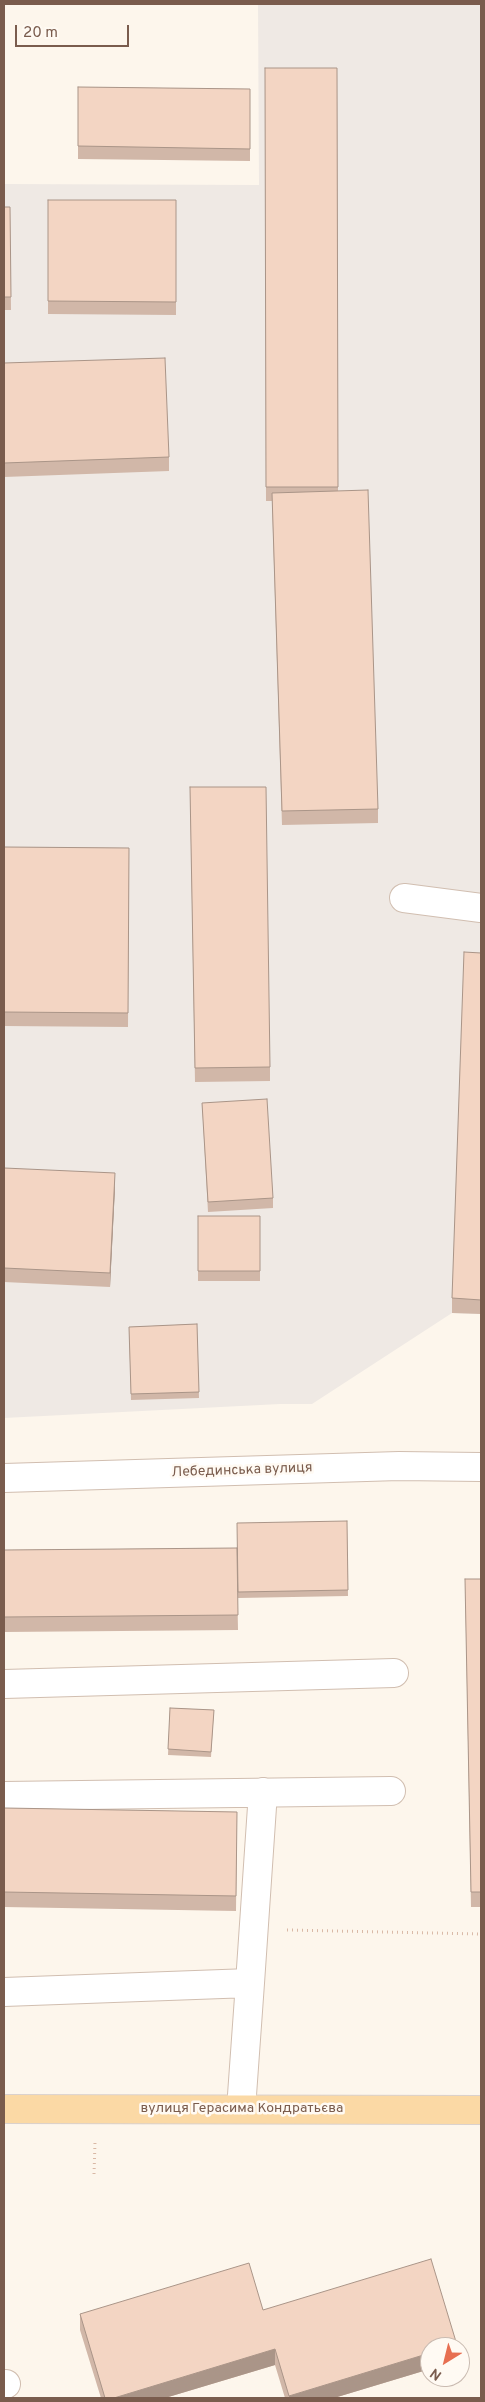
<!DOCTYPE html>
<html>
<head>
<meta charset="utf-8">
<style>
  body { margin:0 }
  #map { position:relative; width:485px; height:2402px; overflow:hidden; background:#fdf6ec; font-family:Overpass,sans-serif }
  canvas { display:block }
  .frame { position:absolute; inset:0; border:5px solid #7a5c4d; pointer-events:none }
  .north { position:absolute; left:420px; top:2337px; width:50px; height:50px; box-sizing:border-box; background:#fffaf3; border:1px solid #cabbb1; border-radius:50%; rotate:216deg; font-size:14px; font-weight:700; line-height:20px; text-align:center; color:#7a5c4d }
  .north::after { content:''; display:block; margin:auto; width:18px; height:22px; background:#e76f51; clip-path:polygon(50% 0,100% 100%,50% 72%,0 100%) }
  .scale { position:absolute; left:15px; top:25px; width:114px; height:22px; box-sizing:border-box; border:2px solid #7a5c4d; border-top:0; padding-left:6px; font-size:15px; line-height:18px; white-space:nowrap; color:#7a5c4d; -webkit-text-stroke:4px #fffaf3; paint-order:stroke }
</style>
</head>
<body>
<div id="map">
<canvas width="485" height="2402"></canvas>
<div class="frame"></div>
<div class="north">N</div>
<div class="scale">20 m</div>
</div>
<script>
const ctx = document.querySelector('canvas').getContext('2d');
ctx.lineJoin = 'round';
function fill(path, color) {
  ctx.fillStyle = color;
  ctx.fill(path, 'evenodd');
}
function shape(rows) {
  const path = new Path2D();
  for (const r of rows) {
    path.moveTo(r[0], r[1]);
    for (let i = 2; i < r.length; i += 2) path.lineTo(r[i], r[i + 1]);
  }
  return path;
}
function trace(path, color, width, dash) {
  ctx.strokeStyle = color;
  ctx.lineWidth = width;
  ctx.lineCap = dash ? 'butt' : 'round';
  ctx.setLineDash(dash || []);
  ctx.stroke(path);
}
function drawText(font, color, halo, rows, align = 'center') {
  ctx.font = font + ' Overpass,sans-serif';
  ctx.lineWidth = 5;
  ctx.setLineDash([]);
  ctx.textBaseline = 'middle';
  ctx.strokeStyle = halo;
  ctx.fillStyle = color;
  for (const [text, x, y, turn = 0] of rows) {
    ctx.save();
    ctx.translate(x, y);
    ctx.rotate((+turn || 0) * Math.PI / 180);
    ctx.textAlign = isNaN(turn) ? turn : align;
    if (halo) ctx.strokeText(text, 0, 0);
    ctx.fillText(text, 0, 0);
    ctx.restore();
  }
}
const industrial = shape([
  [258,4,481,4,481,1314,452,1313,312,1404,280,1404,4,1418,4,184,259,185]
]);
const path = shape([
  [287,1930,481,1934],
  [94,2174,95,2142]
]);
const minor = shape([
  [404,898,481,908],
  [4,1478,399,1466,481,1467],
  [4,1684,394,1673],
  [4,1796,391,1791],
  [250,1983,263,1792],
  [4,1992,250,1983,241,2109],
  [4,2385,6,2384]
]);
const major = shape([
  [4,2109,481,2110]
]);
const wall = shape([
  [265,68,337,68,338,491,378,809,378,823,282,825,272,501,266,501],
  [78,87,250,89,250,161,78,159],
  [48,200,176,200,176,315,48,314],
  [4,207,10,207,11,310,4,310],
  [4,363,169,457,169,471,4,477],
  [190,787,270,1067,270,1081,195,1082],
  [4,847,129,848,128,1027,4,1026],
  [481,953,481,1314,452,1313,452,1298],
  [202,1103,273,1198,273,1208,208,1212],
  [4,1168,115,1187,110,1287,4,1282],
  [198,1216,260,1216,260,1281,198,1281],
  [197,1324,199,1398,131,1400,129,1327],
  [347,1521,348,1596,238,1598,237,1577,238,1630,4,1632,4,1550,237,1548],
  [465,1579,481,1579,481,1907,471,1907],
  [170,1708,214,1710,211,1757,168,1755],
  [4,1808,237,1812,236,1911,4,1907],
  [263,2310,457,2347,430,2347,430,2369,334,2398,285,2398,275,2365,165,2398,101,2398,80,2330,80,2314]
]);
const shadedWall = shape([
  [115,1173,115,1187,110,1287,110,1273],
  [275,2349,275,2365,165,2398,114,2398],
  [430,2353,430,2369,334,2398,289,2398,289,2396]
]);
const building = shape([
  [265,68,337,68,338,487,266,487,265,68],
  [78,87,250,89,250,149,78,146,78,87],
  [48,200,176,200,176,302,48,301,48,200],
  [4,207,10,207,11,297,4,297,4,207],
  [165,358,169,457,4,463,4,363,165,358],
  [368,490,378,809,282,811,272,493,368,490],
  [190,787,266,787,270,1067,195,1068,190,787],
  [4,847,129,848,128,1013,4,1012,4,847],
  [464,952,481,953,481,1300,452,1298,464,952],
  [267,1099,273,1198,208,1202,202,1103,267,1099],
  [4,1168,115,1173,110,1273,4,1268,4,1168],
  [198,1216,260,1216,260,1271,198,1271,198,1216],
  [197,1324,199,1392,131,1394,129,1327,197,1324],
  [347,1521,348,1590,238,1592,237,1523,347,1521],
  [237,1548,238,1615,4,1617,4,1550,237,1548],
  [465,1579,481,1579,481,1892,471,1892,465,1579],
  [170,1708,214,1710,211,1752,168,1749,170,1708],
  [4,1808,237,1812,236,1896,4,1892,4,1808],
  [431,2259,457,2345,451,2347,430,2347,430,2353,289,2396,275,2349,114,2398,105,2398,80,2314,249,2263,263,2310,431,2259]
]);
const streetNames = [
  ["Лебединська вулиця",242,1471,-2],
  ["вулиця Герасима Кондратьєва",242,2109]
];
fill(industrial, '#efe9e4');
trace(minor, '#d1beb0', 30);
trace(major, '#dad1cd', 30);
trace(path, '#d9b8a5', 3, [1, 4]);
trace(minor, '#fff', 28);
trace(major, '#fbd9a5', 28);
fill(wall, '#d1b7a8');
fill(shadedWall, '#aa9588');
fill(building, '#f3d5c3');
trace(building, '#aa9588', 1);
drawText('14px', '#7a5c4d', '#fffaf3', streetNames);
</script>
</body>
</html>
